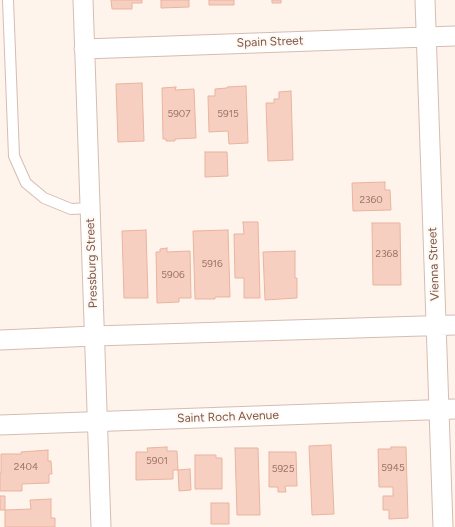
<!DOCTYPE html>
<html>
<head>
<meta charset="utf-8">
<style>
  body { margin:0 }
  canvas { display:block; background:#fef4eb }
</style>
</head>
<body>
<canvas width="455" height="527"></canvas>
<script>
const ctx = document.querySelector('canvas').getContext('2d');
ctx.lineJoin = 'round';
function fill(path, color) {
  ctx.fillStyle = color;
  ctx.fill(path, 'evenodd');
}
function shape(rows) {
  const path = new Path2D();
  for (const r of rows) {
    path.moveTo(r[0], r[1]);
    for (let i = 2; i < r.length; i += 2) path.lineTo(r[i], r[i + 1]);
  }
  return path;
}
function trace(path, color, width, dash) {
  ctx.strokeStyle = color;
  ctx.lineWidth = width;
  ctx.lineCap = dash ? 'butt' : 'round';
  ctx.setLineDash(dash || []);
  ctx.stroke(path);
}
function drawText(font, color, halo, rows, align = 'center') {
  ctx.font = font + ' Figtree,sans-serif';
  ctx.lineWidth = 4;
  ctx.setLineDash([]);
  ctx.textBaseline = 'middle';
  ctx.strokeStyle = halo;
  ctx.fillStyle = color;
  for (const [text, x, y, turn = 0] of rows) {
    ctx.save();
    ctx.translate(x, y);
    ctx.rotate((+turn || 0) * Math.PI / 180);
    ctx.textAlign = isNaN(turn) ? turn : align;
    if (halo) ctx.strokeText(text, 0, 0);
    ctx.fillText(text, 0, 0);
    ctx.restore();
  }
}
const building = shape([
  [111,0,142,0,142,3,132,3,132,9,112,9,111,0],
  [161,0,189,0,189,7,161,8,161,0],
  [209,0,234,0,234,5,209,5,209,0],
  [272,0,281,0,281,3,272,3,272,0],
  [142,83,144,141,118,142,116,84,142,83],
  [246,86,248,143,229,144,228,131,209,132,208,96,215,96,215,89,227,88,227,87,246,86],
  [176,87,175,90,194,89,196,138,175,139,175,141,166,141,166,139,163,139,162,88,176,87],
  [291,91,293,160,268,161,266,103,274,103,274,99,279,99,279,92,291,91],
  [205,152,227,152,228,176,205,177,205,152],
  [385,182,385,190,390,190,391,210,353,211,352,183,385,182],
  [243,222,258,222,260,298,244,298,244,278,235,278,234,234,244,234,243,222],
  [372,223,400,223,401,285,373,285,372,223],
  [146,230,148,298,124,298,122,231,146,230],
  [228,230,230,297,215,297,215,299,195,299,193,231,228,230],
  [167,248,167,252,190,251,191,298,179,298,179,302,157,303,156,252,160,252,160,249,167,248],
  [295,251,295,278,297,278,297,298,265,300,263,252,295,251],
  [331,445,334,514,312,515,309,446,331,445],
  [167,447,167,451,177,451,178,470,173,470,173,479,136,480,136,452,148,452,147,448,167,447],
  [391,447,406,447,408,518,389,519,389,510,383,510,383,496,393,496,393,487,379,487,378,449,391,449,391,447],
  [235,448,258,448,260,515,237,515,235,448],
  [48,450,48,461,51,461,52,474,49,474,49,483,22,484,22,491,0,491,0,473,1,473,1,454,21,454,21,452,48,450],
  [269,452,296,452,297,486,285,486,286,492,278,492,278,487,269,487,269,452],
  [195,455,216,455,216,458,222,458,222,489,195,489,195,455],
  [190,469,191,490,179,491,178,470,190,469],
  [0,496,5,496,5,510,0,510,0,496],
  [51,499,51,518,55,518,55,527,5,527,5,510,31,509,30,500,51,499],
  [211,503,229,503,229,524,211,524,211,503]
]);
const service = shape([
  [8,0,14,156,26,183,44,198,71,209,90,208]
]);
const minor = shape([
  [83,0,101,527],
  [425,0,443,527],
  [84,49,455,36],
  [0,340,94,336,455,325],
  [0,425,455,409]
]);
const numberNames = [
  ["5907",179,114],
  ["5915",228,114],
  ["2360",371,200],
  ["2368",387,254],
  ["5916",212,264],
  ["5906",173,275],
  ["5901",157,461],
  ["2404",26,467],
  ["5945",393,468],
  ["5925",283,469]
];
const streetNames = [
  ["Spain Street",270,42,-2],
  ["Pressburg Street",92,263,-92],
  ["Vienna Street",434,264,-92],
  ["Saint Roch Avenue",228,417,-2]
];
fill(building, '#f6cfc0');
trace(building, '#eab39f', 1);
trace(service, '#d5bdb1', 12);
trace(minor, '#d5bdb1', 21);
trace(service, '#fff', 10);
trace(minor, '#fff', 19);
drawText('10px', '#9b7468', null, numberNames);
drawText('12px', '#7d564a', '#fff9f3', streetNames);
</script>
</body>
</html>
